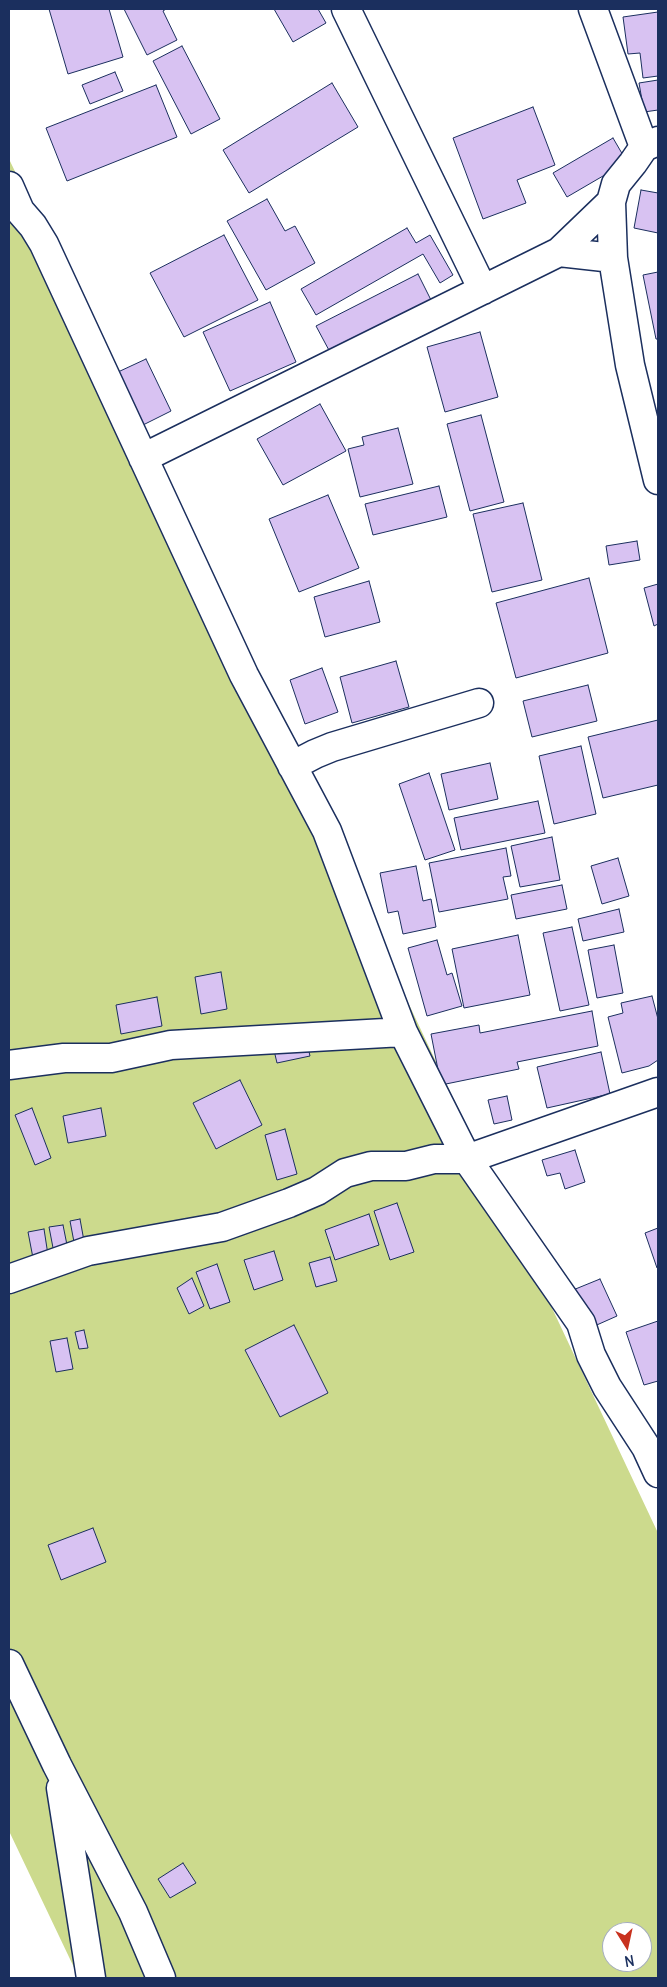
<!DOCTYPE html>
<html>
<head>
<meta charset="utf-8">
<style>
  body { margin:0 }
  #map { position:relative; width:667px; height:1987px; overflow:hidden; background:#fff; font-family:Delius,sans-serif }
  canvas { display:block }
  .frame { position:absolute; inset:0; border:10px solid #1b2f5e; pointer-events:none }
  .north { position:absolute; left:602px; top:1922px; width:50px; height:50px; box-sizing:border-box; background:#fff; border:1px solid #a4acbf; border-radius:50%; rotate:170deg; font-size:14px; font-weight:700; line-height:20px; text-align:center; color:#1b2f5e }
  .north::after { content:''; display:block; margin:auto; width:18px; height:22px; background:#c8321e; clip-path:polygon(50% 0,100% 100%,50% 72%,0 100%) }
</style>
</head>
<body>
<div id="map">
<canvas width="667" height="1987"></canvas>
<div class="frame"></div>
<div class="north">N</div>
</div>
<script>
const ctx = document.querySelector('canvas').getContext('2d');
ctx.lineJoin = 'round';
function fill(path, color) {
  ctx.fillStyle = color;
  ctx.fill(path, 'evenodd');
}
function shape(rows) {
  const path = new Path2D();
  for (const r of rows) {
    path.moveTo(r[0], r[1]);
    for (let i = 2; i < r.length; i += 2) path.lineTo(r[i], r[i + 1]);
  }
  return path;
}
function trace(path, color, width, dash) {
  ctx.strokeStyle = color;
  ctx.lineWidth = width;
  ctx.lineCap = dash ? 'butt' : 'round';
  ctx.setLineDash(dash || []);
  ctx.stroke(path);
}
const green = shape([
  [9,159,96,340,658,1533,658,1978,79,1978,9,1831],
  [612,1932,642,1932,642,1962,612,1962]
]);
const building = shape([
  [49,9,109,9,123,57,68,74,49,9],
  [124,9,166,9,163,11,177,40,147,55,124,9],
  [274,9,318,9,326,23,293,42,274,9],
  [658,12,658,76,643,78,640,53,628,54,623,17,658,12],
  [182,46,220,119,191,134,153,61,182,46],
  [115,72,123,91,90,104,82,85,115,72],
  [658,80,658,110,644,112,639,83,658,80],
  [332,83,358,127,249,193,223,150,332,83],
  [156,85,177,137,67,181,46,128,156,85],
  [533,107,555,165,517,180,526,203,483,219,453,138,533,107],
  [613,138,627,162,567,197,553,173,613,138],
  [641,190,658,193,658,233,634,228,641,190],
  [267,199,285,231,295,226,315,263,266,290,227,221,267,199],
  [407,228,416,243,430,235,453,275,440,283,423,254,316,315,301,289,407,228],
  [224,235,258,300,184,337,150,273,224,235],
  [658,272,658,339,656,339,643,275,658,272],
  [418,274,432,302,331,354,316,326,418,274],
  [270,302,296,362,230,391,203,332,270,302],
  [480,332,498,397,445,412,427,347,480,332],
  [146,359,171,411,143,425,118,372,146,359],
  [320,404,346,451,283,485,257,439,320,404],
  [481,415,504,502,470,511,447,424,481,415],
  [398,428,413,484,360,497,348,449,364,445,362,437,398,428],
  [439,486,447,517,373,535,365,504,439,486],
  [328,495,359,568,299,592,269,519,328,495],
  [523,503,542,580,492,592,473,514,523,503],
  [637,541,640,560,609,565,606,546,637,541],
  [589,578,608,653,516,678,496,603,589,578],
  [369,581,380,622,325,637,314,597,369,581],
  [658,584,658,624,654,626,644,588,658,584],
  [396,661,409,707,352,723,340,677,396,661],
  [322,668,338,712,305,724,290,680,322,668],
  [588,685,597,721,532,737,523,701,588,685],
  [658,720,658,785,603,798,588,737,658,720],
  [581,746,596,814,554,824,539,756,581,746],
  [490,763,498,799,449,810,441,774,490,763],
  [429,773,455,850,425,860,399,784,429,773],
  [538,801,545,833,461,850,454,818,538,801],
  [552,837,560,880,520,887,511,846,552,837],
  [506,848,511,876,503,877,508,899,439,912,429,863,506,848],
  [618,858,629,896,602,904,591,866,618,858],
  [416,866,423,901,431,899,436,927,403,934,398,911,388,913,380,873,416,866],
  [562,885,567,909,516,919,511,895,562,885],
  [619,909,624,932,583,941,578,919,619,909],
  [572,927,589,1005,560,1011,543,933,572,927],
  [518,935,530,995,464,1008,452,949,518,935],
  [437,940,447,975,452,973,462,1006,427,1016,408,948,437,940],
  [614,945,623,993,597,998,588,950,614,945],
  [221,972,227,1009,201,1014,195,977,221,972],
  [652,996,658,1019,658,1060,649,1066,622,1073,608,1017,623,1013,621,1003,652,996],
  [157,997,162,1026,121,1034,116,1005,157,997],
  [592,1011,598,1046,517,1062,519,1069,441,1085,431,1034,479,1025,480,1033,592,1011],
  [306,1039,310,1056,277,1063,273,1046,306,1039],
  [601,1052,610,1094,547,1108,537,1067,601,1052],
  [240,1080,262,1125,216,1149,193,1103,240,1080],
  [507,1096,512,1120,494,1124,488,1100,507,1096],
  [32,1108,51,1158,35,1165,15,1115,32,1108],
  [101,1108,106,1136,68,1143,63,1116,101,1108],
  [285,1129,297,1174,277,1180,265,1135,285,1129],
  [575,1150,585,1182,565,1189,560,1173,547,1176,542,1160,575,1150],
  [397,1203,414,1252,390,1260,374,1211,397,1203],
  [369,1214,379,1245,335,1260,325,1230,369,1214],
  [80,1219,84,1241,74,1242,70,1221,80,1219],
  [63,1225,68,1250,54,1253,49,1227,63,1225],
  [658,1228,658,1268,657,1268,645,1233,658,1228],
  [44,1229,48,1255,33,1258,28,1232,44,1229],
  [274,1251,283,1280,254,1290,244,1260,274,1251],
  [330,1257,337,1281,316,1287,309,1263,330,1257],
  [217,1264,230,1302,210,1309,196,1272,217,1264],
  [192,1278,204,1306,189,1314,177,1288,192,1278],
  [600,1279,617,1316,590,1328,573,1290,600,1279],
  [658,1321,658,1381,644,1385,626,1332,658,1321],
  [294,1325,328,1393,280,1417,245,1350,294,1325],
  [84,1330,88,1348,79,1349,75,1332,84,1330],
  [67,1338,73,1369,56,1372,50,1341,67,1338],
  [93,1528,106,1562,61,1580,48,1545,93,1528],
  [183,1863,196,1883,170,1898,158,1879,183,1863]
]);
const minor = shape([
  [346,9,483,290],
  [593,9,644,147],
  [658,141,644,147,633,163,616,184,611,202,613,258,630,365,658,480],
  [9,186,20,211,33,226,44,244,244,675,327,831,403,1032,467,1159,581,1323,591,1355,607,1387,646,1447,658,1473],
  [559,252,613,258],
  [143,458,559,252,611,202],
  [292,766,315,754,332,747,479,703],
  [9,1065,64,1058,111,1058,171,1045,403,1032],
  [9,1279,88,1251,222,1227,289,1203,317,1191,345,1173,371,1166,406,1166,434,1159,467,1159,658,1092],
  [9,1664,57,1765,133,1912,161,1978],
  [61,1788,91,1978]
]);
fill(green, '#ccda8d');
fill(building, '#d8c2f2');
trace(building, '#1b2f5e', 1);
trace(minor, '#1b2f5e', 31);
trace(minor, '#fff', 28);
</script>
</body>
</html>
